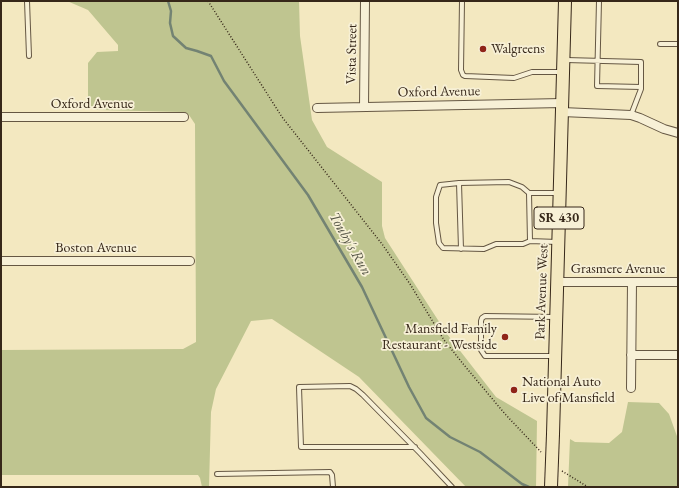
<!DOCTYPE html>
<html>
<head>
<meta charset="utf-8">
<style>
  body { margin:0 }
  #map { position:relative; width:679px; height:488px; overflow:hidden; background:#f3e8c0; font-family:"EB Garamond",serif }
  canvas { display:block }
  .frame { position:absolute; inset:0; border:2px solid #362719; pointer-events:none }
</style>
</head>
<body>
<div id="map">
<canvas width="679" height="488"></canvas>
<div class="frame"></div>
</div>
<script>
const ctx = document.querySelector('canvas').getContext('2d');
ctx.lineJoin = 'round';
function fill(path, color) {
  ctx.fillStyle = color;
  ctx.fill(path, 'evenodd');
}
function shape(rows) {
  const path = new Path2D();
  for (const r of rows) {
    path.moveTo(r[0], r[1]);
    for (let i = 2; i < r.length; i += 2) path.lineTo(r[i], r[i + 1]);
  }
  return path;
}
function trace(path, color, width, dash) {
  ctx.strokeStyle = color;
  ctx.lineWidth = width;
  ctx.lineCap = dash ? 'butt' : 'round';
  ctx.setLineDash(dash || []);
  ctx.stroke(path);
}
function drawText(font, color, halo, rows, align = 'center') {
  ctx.font = font + ' "EB Garamond",serif';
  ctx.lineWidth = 3.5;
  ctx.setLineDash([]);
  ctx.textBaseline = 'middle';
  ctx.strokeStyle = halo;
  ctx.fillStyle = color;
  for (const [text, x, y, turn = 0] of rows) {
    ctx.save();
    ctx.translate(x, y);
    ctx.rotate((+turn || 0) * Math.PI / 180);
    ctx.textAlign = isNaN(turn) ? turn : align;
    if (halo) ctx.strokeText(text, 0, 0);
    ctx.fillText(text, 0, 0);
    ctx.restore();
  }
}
const green = shape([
  [67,1,299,1,300,36,312,120,327,147,382,182,382,226,385,238,447,334,496,397,537,421,536,487,466,487,359,377,272,319,251,321,216,389,211,412,209,487,202,487,200,478,198,475,1,475,1,350,183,349,196,342,195,124,189,115,183,112,97,110,88,106,88,63,97,52,118,51,118,45,88,10],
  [628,402,659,403,669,414,678,439,678,487,568,487,570,439,575,442,609,443,622,432]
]);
const stream = shape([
  [168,1,171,11,170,23,173,36,186,48,197,51,211,56,224,81,308,195,362,287,409,387,426,418,450,437,480,452,522,484,529,487]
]);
const path = shape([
  [208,1,282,117,382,244,410,284,444,340,464,365,505,414,541,452],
  [562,471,588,487]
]);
const service = shape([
  [27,1,29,56],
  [462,1,461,70,463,75,465,76,514,78,532,72,561,72],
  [599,1,597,86,641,87],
  [660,44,678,44],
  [566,60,641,62,641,89,631,115],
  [459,183,461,249],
  [529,193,530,241],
  [557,242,530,241,523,244,496,244,484,249,443,248,439,243,436,223,436,197,440,185,459,183,509,182,522,187,529,193,559,193],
  [554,356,485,356,481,350,481,321,482,318,485,316,556,317],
  [415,447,301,447,299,387,350,386,356,389,363,395,420,453,452,487],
  [217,474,330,472,332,475,333,487]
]);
const minor = shape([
  [364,107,365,1],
  [317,108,562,103],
  [562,112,631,115,640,118,664,129,678,133],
  [1,117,184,117],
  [1,261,190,261],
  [557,282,678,282],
  [631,355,678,355],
  [631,388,632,282]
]);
const primary = shape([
  [553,434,565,1]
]);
const primaryBridge = shape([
  [551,487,553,434]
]);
const markers = [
  [483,49,4,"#8f2418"],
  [505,337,4,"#8f2418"],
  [514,390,4,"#8f2418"]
];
const shields = [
  [559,218,50]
];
const shieldNames = [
  ["SR 430",559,218]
];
const poiNames = [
  ["Walgreens",491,49],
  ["Mansfield Family",497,329,"right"],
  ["Restaurant - Westside",497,345,"right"],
  ["National Auto",522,382],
  ["Live of Mansfield",522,398]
];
const streetNames = [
  ["Vista Street",352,54,-89],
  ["Oxford Avenue",439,92,-1],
  ["Oxford Avenue",92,104],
  ["Boston Avenue",96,248],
  ["Grasmere Avenue",618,269],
  ["Park Avenue West",542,292,-88]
];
const waterNames = [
  ["Touby's Run",350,244,60]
];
fill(green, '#bfc590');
trace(stream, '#738373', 2.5);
trace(service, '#655743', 6);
trace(minor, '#655743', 10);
trace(primary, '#362719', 14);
trace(path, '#362719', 1.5, [1, 2]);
trace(service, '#f7f0d6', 4);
trace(minor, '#f7f0d6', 8);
trace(primary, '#f3e8c0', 12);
trace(primaryBridge, '#362719', 14, []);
trace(primaryBridge, '#f3e8c0', 12);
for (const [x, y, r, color] of markers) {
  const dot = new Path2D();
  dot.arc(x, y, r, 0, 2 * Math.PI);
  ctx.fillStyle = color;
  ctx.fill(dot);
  trace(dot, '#f7f0d6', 1.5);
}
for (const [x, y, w] of shields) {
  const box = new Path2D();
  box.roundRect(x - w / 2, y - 11, w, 22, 3);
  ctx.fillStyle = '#f7f0d6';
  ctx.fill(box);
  trace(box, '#362719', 1);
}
drawText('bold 13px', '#362719', null, shieldNames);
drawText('14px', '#362719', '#f7f0d6', poiNames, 'left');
drawText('14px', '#362719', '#f7f0d6', streetNames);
drawText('italic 15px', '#555546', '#f7f0d6', waterNames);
</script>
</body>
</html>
